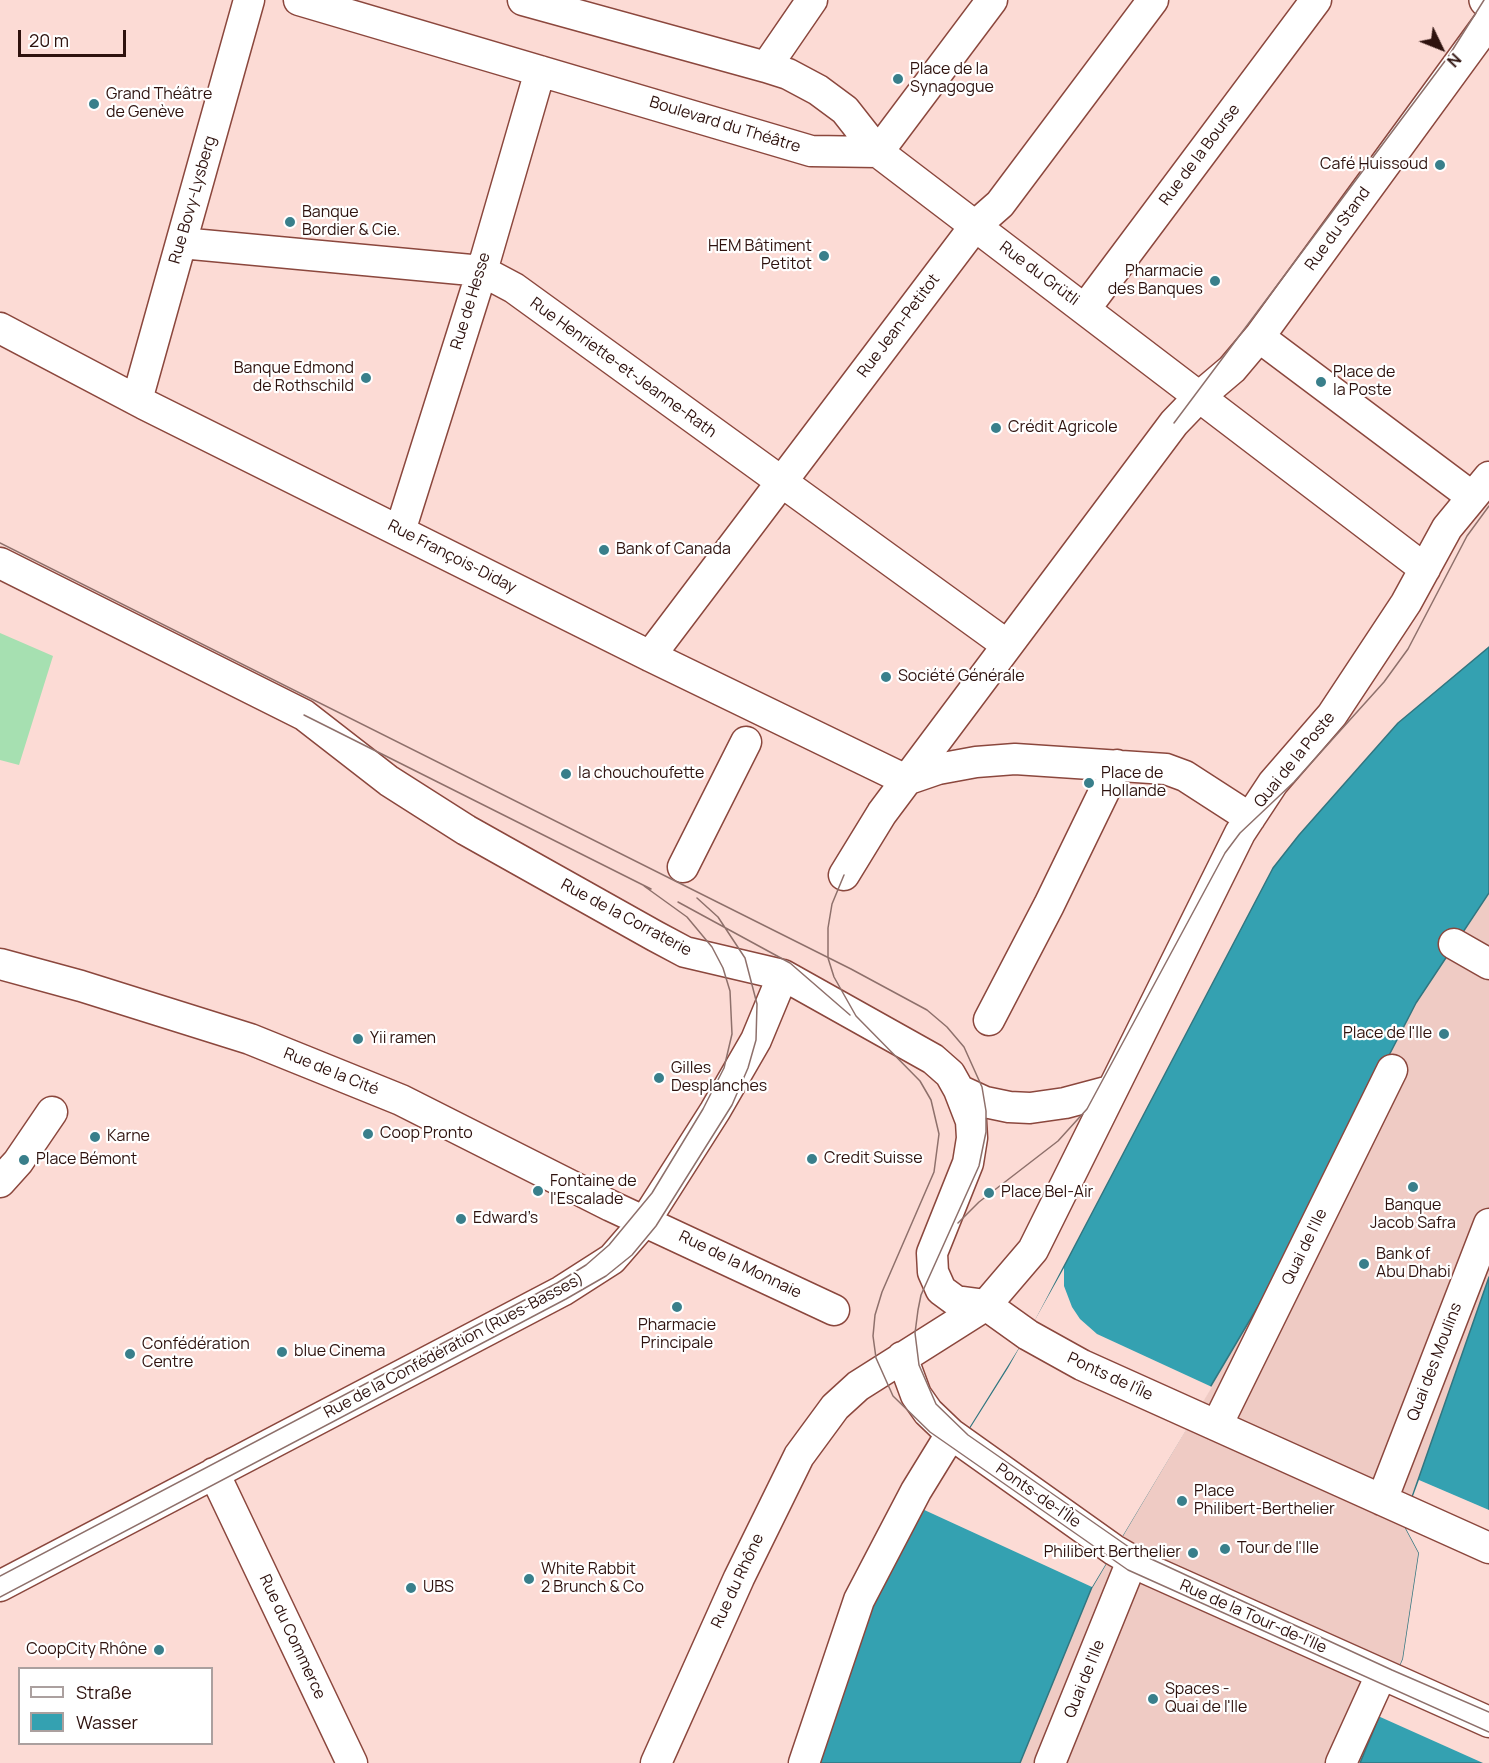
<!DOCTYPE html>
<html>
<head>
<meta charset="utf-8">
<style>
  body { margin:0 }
  #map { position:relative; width:1489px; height:1763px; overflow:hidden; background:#fcdbd5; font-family:Manrope,sans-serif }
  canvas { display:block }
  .legend { position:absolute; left:18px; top:1667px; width:195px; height:78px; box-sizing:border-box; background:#fff; border:2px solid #aba09f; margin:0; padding:8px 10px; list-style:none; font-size:18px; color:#2e120e }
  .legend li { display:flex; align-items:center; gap:12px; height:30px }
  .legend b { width:30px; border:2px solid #aba09f }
  .north { position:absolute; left:1411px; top:18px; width:60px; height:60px; -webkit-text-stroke:4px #fff; paint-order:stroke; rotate:133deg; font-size:16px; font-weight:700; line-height:24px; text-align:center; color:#2e120e }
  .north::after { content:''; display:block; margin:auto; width:21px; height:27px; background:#2e120e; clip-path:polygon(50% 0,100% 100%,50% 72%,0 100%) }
  .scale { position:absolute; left:18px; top:30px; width:108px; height:27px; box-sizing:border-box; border:3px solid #2e120e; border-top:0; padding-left:8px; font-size:18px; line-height:21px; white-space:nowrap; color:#2e120e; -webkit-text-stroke:4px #fff; paint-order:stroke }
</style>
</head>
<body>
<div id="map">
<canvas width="1489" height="1763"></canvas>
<ul class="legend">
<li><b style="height:8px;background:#fff"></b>Straße</li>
<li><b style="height:16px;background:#34a1b1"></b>Wasser</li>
</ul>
<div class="north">N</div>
<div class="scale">20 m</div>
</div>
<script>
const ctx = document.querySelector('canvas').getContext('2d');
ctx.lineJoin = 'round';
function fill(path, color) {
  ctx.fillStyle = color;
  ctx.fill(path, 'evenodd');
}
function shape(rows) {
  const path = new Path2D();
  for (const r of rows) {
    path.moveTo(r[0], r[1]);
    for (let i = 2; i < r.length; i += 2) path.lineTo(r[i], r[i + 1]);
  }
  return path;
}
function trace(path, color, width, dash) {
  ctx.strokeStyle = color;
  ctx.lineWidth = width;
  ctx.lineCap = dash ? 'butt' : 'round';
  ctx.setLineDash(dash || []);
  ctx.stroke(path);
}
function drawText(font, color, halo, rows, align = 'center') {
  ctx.font = font + ' Manrope,sans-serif';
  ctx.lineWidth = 4.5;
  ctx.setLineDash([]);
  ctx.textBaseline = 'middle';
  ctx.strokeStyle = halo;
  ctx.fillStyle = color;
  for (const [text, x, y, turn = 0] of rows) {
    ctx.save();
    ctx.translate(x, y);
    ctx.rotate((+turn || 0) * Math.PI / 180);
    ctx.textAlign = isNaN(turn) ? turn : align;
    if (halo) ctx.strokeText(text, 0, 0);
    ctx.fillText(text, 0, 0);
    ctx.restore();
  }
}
const built = shape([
  [1489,893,1489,1277,1419,1480,1408,1531,1419,1553,1403,1659,1360,1763,1020,1763,1092,1587,1270,1286,1416,1003]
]);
const green = shape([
  [0,633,53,656,19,765,0,760]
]);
const water = shape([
  [1489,647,1489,893,1416,1003,1270,1286,1092,1587,1020,1763,817,1763,872,1600,920,1508,1028,1335,1273,868,1299,835,1398,723,1489,647],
  [1489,1277,1489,1763,1360,1763,1403,1659,1419,1553,1403,1523,1489,1277]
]);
const pier = shape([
  [1064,1268,1064,1286,1072,1307,1080,1319,1097,1334,1212,1387,1092,1587,920,1508,1008,1368],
  [1419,1480,1489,1510,1489,1763,1483,1763,1378,1716,1403,1659,1419,1553,1403,1523]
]);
const street = shape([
  [299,0,811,151,878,152],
  [523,0,766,67,788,74,818,90,845,110,878,152,1425,569],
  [766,67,812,0],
  [878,152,992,0],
  [181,243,482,271,514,288,1007,645],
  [1085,309,1316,0],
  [0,328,144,404,650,656,906,780],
  [1259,337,1471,496],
  [137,400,249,0],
  [400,531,482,271,540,71],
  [0,563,304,715,389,781,466,830,655,936,685,952,783,975,933,1059,950,1074,959,1090,971,1121,972,1138,968,1163,932,1253,933,1272,941,1290,956,1301,986,1305,1028,1335,1082,1365,1489,1548],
  [650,656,975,226,1000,204,1153,0],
  [906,780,938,769,976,762,1015,759,1166,769,1185,776,1250,818],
  [683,867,746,742],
  [844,875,882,813,1174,423,1199,397,1232,369,1259,337,1489,22],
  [1454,944,1489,964],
  [0,964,81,986,250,1039,401,1100,611,1206,834,1310],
  [989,1020,1049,905,1117,765],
  [959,1090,985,1102,1009,1107,1030,1108,1065,1103,1110,1091],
  [0,1182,18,1162,52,1112],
  [902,1357,916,1395,928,1412,951,1434,1114,1550,1147,1569,1489,1722],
  [1217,1425,1392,1070],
  [214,1473,352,1763],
  [1382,1500,1489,1224],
  [0,1586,562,1291,612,1259,645,1221,715,1111,756,1040,783,975],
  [656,1763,739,1578,799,1456,835,1407,858,1386,986,1305,1033,1250,1240,833,1273,783,1332,715,1406,603,1447,528,1489,477],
  [804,1763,859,1600,916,1491,951,1434],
  [1050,1763,1132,1561],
  [1341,1763,1381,1675]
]);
const secondary = shape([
  [1486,0,1489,2]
]);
const tram = shape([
  [1174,423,1448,57,1484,0],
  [0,543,851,969,927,1010,947,1027,964,1047,982,1087,986,1111,986,1132,979,1166,921,1295,918,1310,915,1333,919,1365,936,1404,968,1435,1136,1552,1392,1670,1489,1712],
  [304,715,651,889],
  [844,875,832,904,828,928,828,958,834,977,856,1016,920,1081,931,1100,939,1134,934,1172,882,1292,875,1315,873,1336,876,1358,893,1396,930,1432,1128,1570,1489,1732],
  [678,902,790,963,850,1015],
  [958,1223,979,1202,1058,1141,1087,1109,1225,853,1240,833,1294,782,1384,682,1408,649,1467,536,1489,506],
  [0,1576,557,1283,586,1265,609,1245,652,1193,703,1109,724,1068,732,1034,730,991,723,968,712,947,687,917,644,886],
  [0,1597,566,1299,606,1276,632,1255,656,1226,732,1105,748,1068,756,1040,757,1004,745,958,718,917,697,898]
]);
const markers = [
  [898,79,6,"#397f8b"],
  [94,104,6,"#397f8b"],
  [1440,165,6,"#397f8b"],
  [290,222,6,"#397f8b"],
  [824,256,6,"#397f8b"],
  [1215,281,6,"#397f8b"],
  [366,378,6,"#397f8b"],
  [1321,382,6,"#397f8b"],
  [996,428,6,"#397f8b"],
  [604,550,6,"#397f8b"],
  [886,677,6,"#397f8b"],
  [566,774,6,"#397f8b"],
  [1089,783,6,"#397f8b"],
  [1444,1034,6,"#397f8b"],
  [358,1039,6,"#397f8b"],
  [659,1078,6,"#397f8b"],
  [368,1134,6,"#397f8b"],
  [95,1137,6,"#397f8b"],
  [812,1159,6,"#397f8b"],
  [24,1160,6,"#397f8b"],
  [1413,1187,6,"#397f8b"],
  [538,1191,6,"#397f8b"],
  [989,1193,6,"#397f8b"],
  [461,1219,6,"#397f8b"],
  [1364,1264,6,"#397f8b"],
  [677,1307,6,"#397f8b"],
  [282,1352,6,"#397f8b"],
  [130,1354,6,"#397f8b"],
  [1182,1501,6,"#397f8b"],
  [1225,1549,6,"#397f8b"],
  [1193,1553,6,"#397f8b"],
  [529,1579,6,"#397f8b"],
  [411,1588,6,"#397f8b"],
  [159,1650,6,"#397f8b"],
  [1153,1699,6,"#397f8b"]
];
const poiNames = [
  ["Place de la",910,70],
  ["Synagogue",910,88],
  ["Grand Théâtre",106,95],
  ["de Genève",106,113],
  ["Café Huissoud",1428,165,"right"],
  ["Banque",302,213],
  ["Bordier & Cie.",302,231],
  ["HEM Bâtiment",812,247,"right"],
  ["Petitot",812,265,"right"],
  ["Pharmacie",1203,272,"right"],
  ["des Banques",1203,290,"right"],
  ["Banque Edmond",354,369,"right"],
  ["de Rothschild",354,387,"right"],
  ["Place de",1333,373],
  ["la Poste",1333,391],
  ["Crédit Agricole",1008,428],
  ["Bank of Canada",616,550],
  ["Société Générale",898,677],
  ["la chouchoufette",578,774],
  ["Place de",1101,774],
  ["Hollande",1101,792],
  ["Place de l'Ile",1432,1034,"right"],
  ["Yii ramen",370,1039],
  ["Gilles",671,1069],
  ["Desplanches",671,1087],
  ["Coop Pronto",380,1134],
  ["Karne",107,1137],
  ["Credit Suisse",824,1159],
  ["Place Bémont",36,1160],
  ["Fontaine de",550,1182],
  ["l'Escalade",550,1200],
  ["Place Bel-Air",1001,1193],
  ["Banque",1413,1206,"center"],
  ["Jacob Safra",1413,1224,"center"],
  ["Edward’s",473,1219],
  ["Bank of",1376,1255],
  ["Abu Dhabi",1376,1273],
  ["Pharmacie",677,1326,"center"],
  ["Principale",677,1344,"center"],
  ["Confédération",142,1345],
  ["Centre",142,1363],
  ["blue Cinema",294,1352],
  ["Place",1194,1492],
  ["Philibert-Berthelier",1194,1510],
  ["Tour de l'Ile",1237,1549],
  ["Philibert Berthelier",1181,1553,"right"],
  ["White Rabbit",541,1570],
  ["2 Brunch & Co",541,1588],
  ["UBS",423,1588],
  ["CoopCity Rhône",147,1650,"right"],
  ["Spaces -",1165,1690],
  ["Quai de l'Ile",1165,1708]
];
const streetNames = [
  ["Boulevard du Théâtre",725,125,17],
  ["Rue de la Bourse",1200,155,-53],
  ["Rue Bovy-Lysberg",193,200,-74],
  ["Rue du Stand",1338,229,-54],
  ["Rue du Grütli",1039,274,37],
  ["Rue de Hesse",471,301,-73],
  ["Rue Jean-Petitot",899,326,-53],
  ["Rue Henriette-et-Jeanne-Rath",623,368,36],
  ["Rue François-Diday",452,557,27],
  ["Quai de la Poste",1295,760,-51],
  ["Rue de la Corraterie",626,918,28],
  ["Rue de la Cité",331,1072,22],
  ["Quai de l'Ile",1305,1247,-64],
  ["Rue de la Monnaie",740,1265,26],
  ["Rue de la Confédération (Rues-Basses)",454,1346,-28],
  ["Quai des Moulins",1435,1362,-69],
  ["Ponts de l'Île",1110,1377,25],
  ["Ponts-de-l'Île",1038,1496,35],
  ["Rue du Rhône",738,1581,-65],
  ["Rue de la Tour-de-l'Ile",1253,1617,24],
  ["Rue du Commerce",292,1637,65],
  ["Quai de l'Ile",1085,1679,-68]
];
fill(built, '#efcbc4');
fill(green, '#a6e0b1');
fill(water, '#34a1b1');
trace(water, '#327680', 1.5);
fill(pier, '#fcdbd5');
trace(street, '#8b473d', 33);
trace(secondary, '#8b473d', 36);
trace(street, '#fff', 30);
trace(secondary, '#fff', 33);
trace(tram, '#8e706b', 1.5);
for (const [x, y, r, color] of markers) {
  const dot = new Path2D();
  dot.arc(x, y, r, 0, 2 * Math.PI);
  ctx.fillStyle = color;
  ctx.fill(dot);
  trace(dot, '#fff', 2);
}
drawText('16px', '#2e120e', '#fff', poiNames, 'left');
drawText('16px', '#2e120e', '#fff', streetNames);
</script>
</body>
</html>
